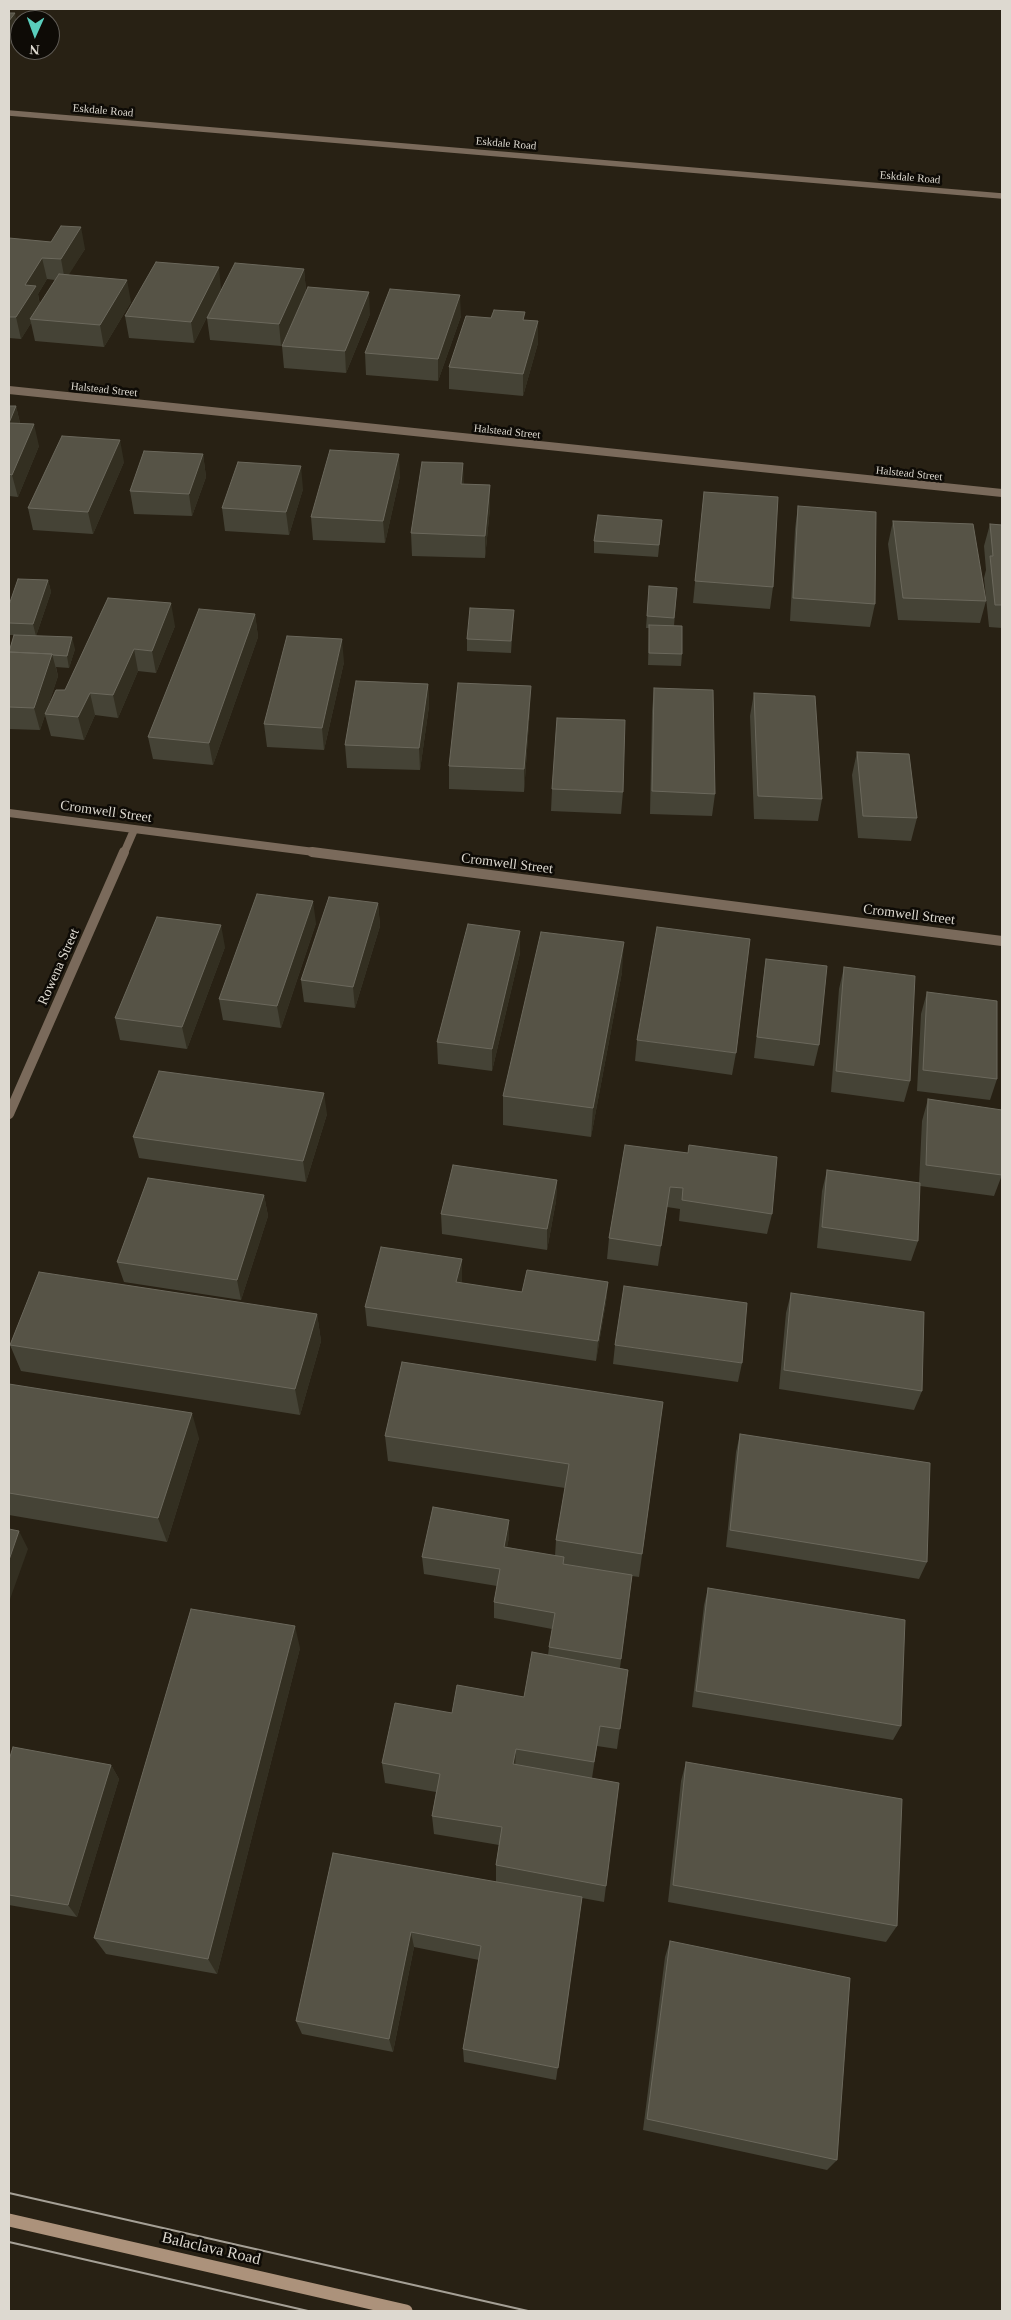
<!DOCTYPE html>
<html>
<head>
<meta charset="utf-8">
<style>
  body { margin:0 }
  #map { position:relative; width:1011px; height:2320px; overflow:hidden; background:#282114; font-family:"Times New Roman",serif }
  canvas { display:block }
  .frame { position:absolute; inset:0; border:10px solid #ddd9d0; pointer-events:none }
  .north { position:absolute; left:10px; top:10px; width:50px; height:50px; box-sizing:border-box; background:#0e0b06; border:1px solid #615d57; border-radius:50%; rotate:182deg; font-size:14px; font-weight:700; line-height:20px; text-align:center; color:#ddd9d0 }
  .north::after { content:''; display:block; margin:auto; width:18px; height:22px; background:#5acebd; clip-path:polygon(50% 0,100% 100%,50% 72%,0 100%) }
</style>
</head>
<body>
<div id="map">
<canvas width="1011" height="2320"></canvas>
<div class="frame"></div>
<div class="north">N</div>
</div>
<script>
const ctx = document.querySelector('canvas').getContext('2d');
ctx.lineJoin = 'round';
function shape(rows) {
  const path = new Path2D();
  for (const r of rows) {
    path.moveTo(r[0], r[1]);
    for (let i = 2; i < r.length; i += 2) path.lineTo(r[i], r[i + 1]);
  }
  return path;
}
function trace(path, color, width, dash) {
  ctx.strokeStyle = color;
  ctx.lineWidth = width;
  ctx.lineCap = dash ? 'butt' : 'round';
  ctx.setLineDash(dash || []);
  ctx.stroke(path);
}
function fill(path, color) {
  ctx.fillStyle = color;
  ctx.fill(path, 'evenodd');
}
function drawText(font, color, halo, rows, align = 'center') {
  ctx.font = font + ' "Times New Roman",serif';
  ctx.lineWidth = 5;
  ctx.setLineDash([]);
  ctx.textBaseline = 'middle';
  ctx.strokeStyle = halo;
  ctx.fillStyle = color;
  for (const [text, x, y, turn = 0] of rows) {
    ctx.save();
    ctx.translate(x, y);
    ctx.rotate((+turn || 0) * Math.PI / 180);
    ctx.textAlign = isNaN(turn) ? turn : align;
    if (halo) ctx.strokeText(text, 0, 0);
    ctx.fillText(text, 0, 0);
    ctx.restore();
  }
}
const streetFar2 = shape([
  [9,113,1002,196]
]);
const streetFar1 = shape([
  [9,390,1002,493],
  [9,813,322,853],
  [124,853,134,830]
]);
const street = shape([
  [312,852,1002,941],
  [9,1114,124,852]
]);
const secondary = shape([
  [9,2220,406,2311]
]);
const tram = shape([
  [9,2193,528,2311],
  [9,2242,308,2311]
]);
const wall = shape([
  [9,238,85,249,68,275,131,302,104,347,35,341,31,323,21,339,9,338],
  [47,279,55,280,40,305,38,294],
  [304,269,306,291,281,346,210,340,207,318],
  [221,289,194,343,129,338,125,316],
  [370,314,346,373,284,368,282,346],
  [461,316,438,381,366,375,365,353],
  [525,320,538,343,523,396,449,389,449,367],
  [9,406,16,406,20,423,39,446,18,497,9,496],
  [203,454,206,477,192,516,134,514,130,491],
  [124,462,93,534,33,530,28,508],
  [400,476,385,543,313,540,311,517],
  [464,484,490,485,490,508,485,558,412,556,411,533],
  [303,489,289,535,225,531,222,508],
  [704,492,773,587,770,609,693,603],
  [798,506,875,604,870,627,790,621,795,529],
  [662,520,658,557,594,553,594,541],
  [893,521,986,601,980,623,898,620,888,544],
  [990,524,1002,525,1002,628,989,627,984,578,986,570,984,546],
  [48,580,51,592,36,636,75,649,69,668,56,667,58,676,47,709,65,690,108,598,175,626,156,673,138,671,118,718,95,715,84,740,51,736,45,715,40,730,9,729,9,651,14,635,9,635,9,605],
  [649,586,677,588,674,626,682,654,681,666,648,665,649,628,646,628],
  [255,614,258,637,213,765,153,759,148,737],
  [513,622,511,653,467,651,467,639],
  [344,662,324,750,267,747,264,724],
  [428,684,429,706,420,770,347,768,345,745],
  [654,688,715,794,712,816,650,814,652,711],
  [754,693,822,799,818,821,754,819,750,716],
  [530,708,524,792,449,789,449,766],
  [857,752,917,818,911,841,858,838,852,775],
  [552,789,623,792,621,814,551,811],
  [378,903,380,926,355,1008,304,1002,301,980],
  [316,923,281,1028,223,1020,219,999],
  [520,931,520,953,492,1071,438,1064,437,1042],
  [225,947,187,1049,120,1040,115,1018],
  [766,959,819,1045,814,1066,754,1058,763,981],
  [844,967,910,1081,904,1102,831,1092,839,989],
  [622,972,591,1137,503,1125,503,1096],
  [927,992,997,1079,990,1100,917,1091,921,1014],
  [637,1040,736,1053,732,1075,635,1061],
  [928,1099,1002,1175,994,1196,920,1186,918,1241,911,1261,817,1248,822,1191,827,1170,919,1183,922,1121],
  [327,1114,306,1182,139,1158,133,1137],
  [625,1145,772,1214,767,1234,679,1221,680,1209,667,1207,658,1266,607,1259,609,1238],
  [557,1180,556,1201,547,1250,442,1234,441,1214],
  [264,1195,268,1216,241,1300,124,1282,117,1262],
  [462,1279,461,1283,522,1292,608,1282,606,1302,596,1361,367,1326,365,1307],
  [791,1293,922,1391,914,1410,779,1389,786,1313],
  [317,1314,321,1341,300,1415,21,1371,10,1345],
  [615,1345,742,1363,738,1382,613,1364],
  [9,1384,199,1438,167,1542,9,1515],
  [663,1402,639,1577,632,1576,620,1668,628,1670,617,1749,597,1746,592,1778,606,1886,604,1902,582,1898,556,2080,464,2062,463,2049,479,1960,414,1947,393,2052,302,2034,296,2021,333,1853,496,1882,496,1865,499,1845,434,1834,432,1816,436,1792,385,1783,382,1763,452,1713,524,1697,548,1655,549,1647,552,1629,494,1618,494,1602,497,1586,424,1574,422,1557,509,1520,509,1537,507,1547,555,1556,556,1540,565,1488,388,1461,385,1436],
  [740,1434,927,1562,919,1579,726,1547,736,1452],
  [708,1588,901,1726,893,1740,692,1707,704,1605],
  [300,1648,217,1974,106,1954,94,1938],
  [9,1760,111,1765,119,1779,77,1917,9,1905],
  [686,1762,897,1926,886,1942,668,1902,681,1781],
  [670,1941,837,2160,827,2170,643,2130,665,1957]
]);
const shadedWall = shape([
  [15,13,19,33,9,46,9,21],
  [81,227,85,249,65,281,61,259],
  [42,258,47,279,38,294,40,308,30,319,31,323,21,339,16,317,25,285],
  [219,267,221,289,194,343,191,322],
  [304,269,306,291,281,346,279,324],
  [127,280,131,302,104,347,100,325],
  [369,292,370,314,346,373,345,351],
  [460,295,461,316,438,381,438,359],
  [538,321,538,343,523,396,523,374],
  [16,406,21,428,9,423],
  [34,424,39,446,18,497,12,475],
  [120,440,124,462,93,534,88,512],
  [203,454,206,477,192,516,189,494],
  [399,454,400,476,385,543,383,521],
  [463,463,464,486,461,484],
  [301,466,303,489,289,535,286,512],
  [490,485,490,508,485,558,485,536],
  [48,580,51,592,36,636,33,624],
  [171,603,175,626,156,673,152,651],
  [255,614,258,637,213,765,209,743],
  [72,637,75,649,69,668,67,656],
  [342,639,344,662,324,750,322,728],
  [134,649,138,671,118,718,113,695],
  [52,654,58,676,40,730,34,708],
  [428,684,429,706,420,770,419,748],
  [531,686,530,708,524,792,524,769],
  [90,693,95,715,84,740,78,717],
  [313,901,316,923,281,1028,277,1006],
  [378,903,380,926,355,1008,353,987],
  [221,925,225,947,187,1049,182,1027],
  [520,931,520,953,492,1071,492,1049],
  [624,942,622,972,591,1137,593,1108],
  [324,1093,327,1114,306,1182,303,1161],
  [557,1180,556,1201,547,1250,547,1229],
  [264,1195,268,1216,241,1300,237,1280],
  [462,1259,462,1279,457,1302,456,1282],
  [608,1282,606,1302,596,1361,598,1341],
  [317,1314,321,1341,300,1415,295,1389],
  [192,1413,199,1438,167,1542,158,1518],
  [509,1520,509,1537,504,1564,504,1547],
  [19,1531,28,1549,9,1602,9,1560],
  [295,1626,300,1648,217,1974,208,1959],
  [516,1749,515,1769,513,1764],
  [111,1765,119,1779,77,1917,68,1905],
  [411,1932,414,1947,393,2052,389,2039]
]);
const building = shape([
  [9,13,15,13,9,21,9,13],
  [61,226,81,227,61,259,42,258,25,285,36,286,16,317,9,317,9,238,51,242,61,226],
  [156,262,219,267,191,322,125,316,156,262],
  [235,263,304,269,279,324,207,318,235,263],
  [59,274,127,280,100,325,30,319,59,274],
  [308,287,369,292,345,351,282,346,308,287],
  [390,289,460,295,438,359,365,353,390,289],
  [494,310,525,312,523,320,538,321,523,374,449,367,466,316,491,318,494,310],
  [9,406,16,406,9,423,34,424,12,475,9,474,9,406],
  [62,436,120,440,88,512,28,508,62,436],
  [330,450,399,454,383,521,311,517,330,450],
  [144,451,203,454,189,494,130,491,144,451],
  [238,462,301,466,286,512,222,508,238,462],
  [422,462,463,463,461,484,490,485,485,536,411,533,422,462],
  [704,492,778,497,773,587,695,581,704,492],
  [798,506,876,512,875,604,793,598,798,506],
  [598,515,662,520,659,545,594,541,598,515],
  [893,521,973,524,986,601,903,598,893,521],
  [990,524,1002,525,1002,605,995,605,990,556,993,556,990,524],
  [18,579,48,580,33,624,9,623,9,605,18,579],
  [649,586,677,588,674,618,647,616,649,586],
  [108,598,171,603,152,651,134,649,113,695,90,693,78,717,45,714,56,690,65,690,108,598],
  [470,608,514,610,511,641,467,639,470,608],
  [199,609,255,614,209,743,148,737,199,609],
  [649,625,682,626,682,654,649,653,649,625],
  [14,635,72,637,67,656,53,655,52,654,9,652,14,635],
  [287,636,342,639,322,728,264,724,287,636],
  [9,652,52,654,34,708,9,707,9,652],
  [356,681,428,684,419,748,345,745,356,681],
  [458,683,531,686,524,769,449,766,458,683],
  [654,688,713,690,715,794,652,791,654,688],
  [754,693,815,696,822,799,758,796,754,693],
  [557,718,625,720,623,792,552,789,557,718],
  [857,752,909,754,917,818,863,816,857,752],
  [257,894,313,901,277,1006,219,999,257,894],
  [329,897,378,903,353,987,301,980,329,897],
  [157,917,221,925,182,1027,115,1018,157,917],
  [468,924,520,931,492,1049,437,1042,468,924],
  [657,927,750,939,736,1053,637,1040,657,927],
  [541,932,624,942,593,1108,503,1096,541,932],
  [766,959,827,966,819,1045,757,1037,766,959],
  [844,967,915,976,910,1081,836,1071,844,967],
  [927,992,997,1001,997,1079,923,1070,927,992],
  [159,1071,324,1093,303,1161,133,1137,159,1071],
  [928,1099,1002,1110,1002,1175,926,1165,928,1099],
  [625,1145,688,1153,689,1145,777,1157,772,1214,682,1200,683,1188,670,1187,661,1246,609,1238,625,1145],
  [453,1165,557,1180,547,1229,441,1214,453,1165],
  [827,1170,920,1183,918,1241,822,1227,827,1170],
  [148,1178,264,1195,237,1280,117,1262,148,1178],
  [381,1247,462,1259,456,1282,522,1292,527,1270,608,1282,598,1341,365,1307,381,1247],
  [39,1272,317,1314,295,1389,10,1345,39,1272],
  [624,1286,747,1303,742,1363,615,1345,624,1286],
  [791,1293,924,1312,922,1391,784,1370,791,1293],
  [402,1362,663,1402,642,1554,556,1540,569,1464,385,1436,402,1362],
  [9,1384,192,1413,158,1518,9,1493,9,1384],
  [740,1434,930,1463,927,1562,730,1530,740,1434],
  [433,1507,509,1520,504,1547,564,1557,563,1564,632,1575,621,1659,549,1647,555,1613,494,1602,500,1569,422,1557,433,1507],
  [9,1529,19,1531,9,1560,9,1529],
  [708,1588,905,1620,901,1726,696,1691,708,1588],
  [191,1609,295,1626,208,1959,94,1938,191,1609],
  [532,1652,628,1670,620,1729,600,1726,594,1762,516,1749,513,1764,619,1783,606,1886,496,1865,502,1827,432,1816,440,1774,382,1763,395,1703,452,1713,457,1685,524,1697,532,1652],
  [13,1747,111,1765,68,1905,9,1895,9,1760,13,1747],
  [686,1762,902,1799,897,1926,673,1885,686,1762],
  [333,1853,582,1897,558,2068,463,2049,481,1946,411,1932,389,2039,296,2021,333,1853],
  [670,1941,850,1978,837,2160,647,2119,670,1941]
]);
const farStreetnames = [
  ["Eskdale Road",103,111,5],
  ["Eskdale Road",506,144,5],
  ["Eskdale Road",910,178,5],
  ["Halstead Street",104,390,6],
  ["Halstead Street",507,432,6],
  ["Halstead Street",909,474,6]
];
const streetNames = [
  ["Cromwell Street",106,812,8],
  ["Cromwell Street",507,864,7],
  ["Cromwell Street",909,915,7],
  ["Rowena Street",59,967,-66]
];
const nearStreetnames = [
  ["Balaclava Road",211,2249,13]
];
trace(streetFar2, '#7a6a5b', 5.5);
trace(streetFar1, '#7a6a5b', 8);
trace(street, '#7a6a5b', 10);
trace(secondary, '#ac927b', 13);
trace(tram, '#a5a096', 2);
fill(wall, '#454336');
fill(shadedWall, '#332f21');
fill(building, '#565346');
trace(building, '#6b685c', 1);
drawText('11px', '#ddd9d0', '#0e0b06', farStreetnames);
drawText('14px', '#ddd9d0', '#0e0b06', streetNames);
drawText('16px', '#ddd9d0', '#0e0b06', nearStreetnames);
</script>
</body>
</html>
